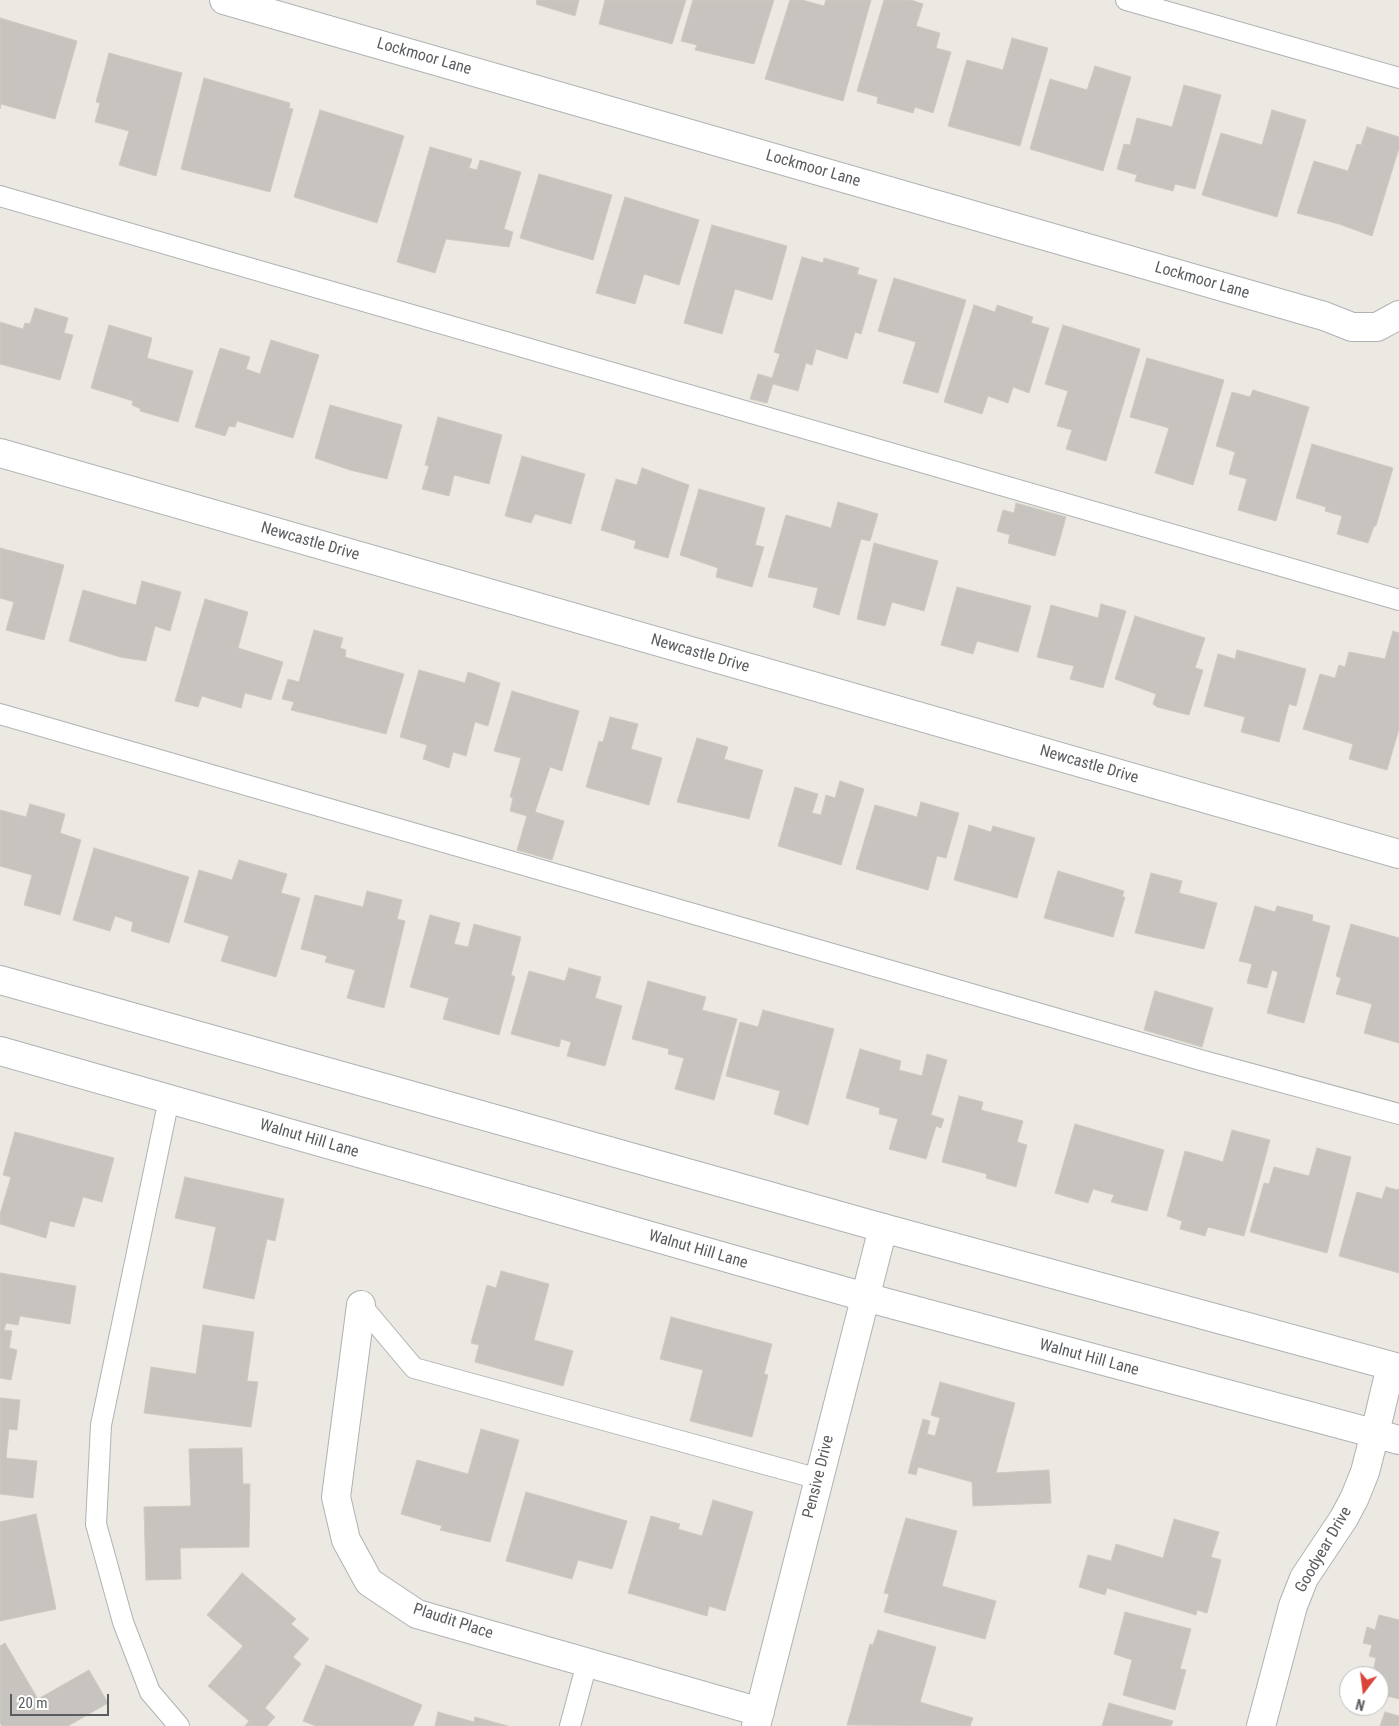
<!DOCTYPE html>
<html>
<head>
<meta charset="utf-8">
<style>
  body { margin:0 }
  #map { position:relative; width:1399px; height:1726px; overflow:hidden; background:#ebe9e1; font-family:"Roboto Condensed",sans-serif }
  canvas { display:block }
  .north { position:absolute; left:1339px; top:1666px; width:50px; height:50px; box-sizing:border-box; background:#fff; border:1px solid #bdbebf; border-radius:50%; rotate:195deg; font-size:14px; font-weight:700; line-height:20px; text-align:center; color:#5a5d60 }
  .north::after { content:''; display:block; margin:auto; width:18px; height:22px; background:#d94539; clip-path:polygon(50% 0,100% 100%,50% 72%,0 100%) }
  .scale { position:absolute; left:10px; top:1694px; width:99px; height:22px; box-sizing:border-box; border:2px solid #5a5d60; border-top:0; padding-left:6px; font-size:15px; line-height:18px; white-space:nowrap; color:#5a5d60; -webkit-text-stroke:4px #fff; paint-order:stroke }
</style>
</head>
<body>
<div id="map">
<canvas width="1399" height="1726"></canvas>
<div class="north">N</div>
<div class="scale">20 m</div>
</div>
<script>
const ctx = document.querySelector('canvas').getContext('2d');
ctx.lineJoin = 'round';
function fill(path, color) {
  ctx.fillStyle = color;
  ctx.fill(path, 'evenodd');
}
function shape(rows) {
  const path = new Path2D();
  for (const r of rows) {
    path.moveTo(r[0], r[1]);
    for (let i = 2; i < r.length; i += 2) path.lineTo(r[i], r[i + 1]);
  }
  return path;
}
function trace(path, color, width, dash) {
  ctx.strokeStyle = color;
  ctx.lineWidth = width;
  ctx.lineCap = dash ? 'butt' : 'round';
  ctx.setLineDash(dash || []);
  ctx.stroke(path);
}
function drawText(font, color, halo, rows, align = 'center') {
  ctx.font = font + ' "Roboto Condensed",sans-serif';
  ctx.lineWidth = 4.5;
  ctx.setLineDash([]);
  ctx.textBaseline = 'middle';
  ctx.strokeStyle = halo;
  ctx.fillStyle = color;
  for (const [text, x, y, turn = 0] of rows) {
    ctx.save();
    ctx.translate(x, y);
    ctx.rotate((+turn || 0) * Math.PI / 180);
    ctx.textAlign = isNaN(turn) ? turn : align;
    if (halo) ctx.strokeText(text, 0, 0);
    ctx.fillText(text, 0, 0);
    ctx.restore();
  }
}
const building = shape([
  [537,0,579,0,575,16,536,4,537,0],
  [605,0,686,0,672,44,599,24,605,0],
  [693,0,774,0,754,64,695,50,697,45,681,41,693,0],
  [790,0,802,0,824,6,826,0,871,0,843,101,765,79,790,0],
  [884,0,911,0,923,4,916,26,940,33,936,48,951,52,933,113,915,107,913,113,877,103,878,97,857,91,884,0],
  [0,18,77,41,55,119,1,104,0,109,0,18],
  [1012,38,1048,48,1020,146,948,126,967,60,1003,70,1012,38],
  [109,53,182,73,156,176,119,165,129,131,95,122,100,103,96,102,109,53],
  [1095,66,1131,77,1103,171,1030,149,1050,79,1087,90,1095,66],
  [204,78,290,103,289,108,293,109,270,192,181,169,204,78],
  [1184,85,1221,95,1195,189,1175,184,1173,191,1135,181,1137,175,1117,169,1124,144,1130,145,1137,118,1172,127,1184,85],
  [320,110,404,136,377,223,294,197,320,110],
  [1272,110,1306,120,1277,217,1202,195,1221,133,1262,145,1272,110],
  [1367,127,1399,137,1399,148,1372,236,1339,224,1297,213,1314,161,1348,171,1357,144,1361,145,1367,127],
  [430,147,472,159,469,168,477,170,480,160,521,172,504,229,513,232,509,247,446,239,435,273,397,262,430,147],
  [539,174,612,195,593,260,520,238,539,174],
  [625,197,699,220,679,285,644,274,635,304,596,293,625,197],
  [712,225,787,246,772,300,735,289,722,334,684,323,712,225],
  [802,257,823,263,824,258,859,268,857,274,877,280,861,334,855,332,847,359,816,349,812,365,806,363,798,391,773,384,767,403,750,399,758,374,772,378,780,354,774,352,802,257],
  [894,278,966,300,938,393,903,383,916,342,878,331,894,278],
  [974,305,995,312,997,305,1033,317,1031,323,1049,328,1029,393,1013,387,1008,403,988,396,982,414,944,402,974,305],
  [35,308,68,318,64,333,73,335,60,380,0,364,0,322,23,329,25,323,30,324,35,308],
  [109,325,152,338,147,358,193,371,178,422,140,411,141,409,132,405,133,401,91,388,109,325],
  [1063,325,1140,349,1106,461,1066,449,1072,430,1057,426,1068,391,1045,384,1063,325],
  [271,340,319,355,293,438,237,421,235,427,229,426,225,436,195,427,220,348,250,357,246,369,260,374,271,340],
  [1147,358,1224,380,1193,485,1155,473,1169,428,1130,417,1147,358],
  [1253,390,1309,407,1276,521,1238,510,1247,479,1229,474,1235,452,1216,446,1232,392,1250,397,1253,390],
  [330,405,402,425,387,479,350,470,315,458,330,405],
  [438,417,502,435,489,484,454,475,449,496,422,489,429,466,425,465,438,417],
  [1312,444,1393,468,1376,526,1374,526,1368,543,1337,534,1342,516,1325,511,1326,507,1296,498,1312,444],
  [522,456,585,474,571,524,535,514,531,523,505,516,522,456],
  [642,468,689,485,668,558,634,548,636,541,601,530,616,479,637,485,642,468],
  [699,489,765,508,755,545,764,547,752,587,716,577,718,568,680,555,699,489],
  [838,502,878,514,870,541,861,539,839,615,813,607,818,588,768,577,786,515,831,528,838,502],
  [1016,503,1066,517,1055,556,1008,543,1010,535,997,531,1003,510,1014,513,1016,503],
  [874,543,938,561,924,611,892,602,885,626,857,619,874,543],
  [0,548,64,565,44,640,6,630,14,602,0,598,0,548],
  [142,581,181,592,170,631,155,626,146,661,120,657,69,641,83,590,136,605,142,581],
  [957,587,1031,606,1018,652,977,641,973,654,941,645,957,587],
  [205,599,248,612,238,648,283,662,271,700,245,693,241,708,202,696,198,707,175,701,205,599],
  [1101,604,1126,611,1103,688,1070,679,1074,666,1037,657,1051,605,1098,618,1101,604],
  [1135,616,1205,638,1195,668,1203,670,1189,715,1157,707,1153,704,1156,694,1115,679,1135,616],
  [314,630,343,638,340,648,346,650,345,657,404,674,386,734,291,710,294,702,282,699,288,679,299,682,314,630],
  [1393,631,1399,633,1399,729,1387,770,1349,759,1353,744,1303,729,1320,674,1335,678,1339,665,1345,667,1349,652,1385,659,1393,631],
  [1237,650,1306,669,1296,706,1289,704,1279,742,1241,732,1245,717,1204,706,1218,654,1235,659,1237,650],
  [419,670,465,683,468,672,500,683,488,726,475,722,466,756,453,752,449,768,423,759,427,745,400,737,419,670],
  [512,691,579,711,562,771,550,767,535,812,564,821,552,860,517,850,527,816,510,811,513,798,510,797,521,758,494,751,512,691],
  [610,717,638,724,631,749,662,758,649,805,586,787,599,741,603,742,610,717],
  [697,738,728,747,724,759,763,770,749,819,677,802,697,738],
  [840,781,864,789,841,865,778,846,795,787,818,794,812,813,821,815,826,795,835,798,840,781],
  [921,802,959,813,946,858,937,856,928,890,856,869,875,805,917,817,921,802],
  [30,804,65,814,60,833,81,840,60,915,24,905,32,875,0,866,0,810,26,817,30,804],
  [969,825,991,832,993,826,1035,838,1017,898,954,880,969,825],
  [94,848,189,877,169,943,131,931,133,922,115,916,110,931,73,920,94,848],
  [239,860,287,874,281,893,300,898,276,977,221,961,229,936,184,922,199,870,232,880,239,860],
  [1058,871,1124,891,1122,897,1125,897,1113,937,1044,918,1058,871],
  [1151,873,1182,881,1179,893,1217,903,1204,949,1135,933,1151,873],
  [367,891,402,900,397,919,405,921,384,1008,347,998,355,970,325,962,327,956,301,949,315,895,363,907,367,891],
  [1255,906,1275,912,1277,906,1313,915,1312,921,1330,926,1304,1023,1267,1013,1278,972,1272,970,1267,988,1247,983,1252,964,1239,961,1255,906],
  [430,915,460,923,454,944,468,947,474,924,521,937,511,975,515,977,499,1035,443,1019,449,998,410,987,430,915],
  [1351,924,1399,938,1399,1043,1364,1033,1372,1004,1336,994,1341,978,1336,976,1351,924],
  [569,968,601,977,595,998,622,1006,605,1066,567,1056,571,1042,561,1039,559,1047,511,1034,529,971,565,981,569,968],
  [648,981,706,997,702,1010,737,1019,714,1100,675,1089,684,1058,668,1054,669,1049,632,1039,648,981],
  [1155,991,1213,1008,1202,1047,1144,1030,1155,991],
  [763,1010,834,1029,808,1125,774,1114,780,1091,726,1076,740,1022,758,1027,763,1010],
  [860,1049,901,1061,899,1070,922,1076,927,1054,947,1060,931,1115,944,1119,941,1128,936,1126,926,1159,889,1149,898,1119,879,1114,880,1108,846,1098,860,1049],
  [959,1096,983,1102,981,1110,1023,1121,1017,1142,1027,1145,1016,1187,986,1178,987,1174,942,1162,959,1096],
  [1075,1124,1164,1150,1147,1211,1111,1202,1114,1195,1093,1189,1088,1203,1055,1193,1075,1124],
  [1232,1130,1270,1140,1244,1236,1208,1227,1205,1236,1180,1229,1182,1221,1167,1216,1185,1151,1223,1162,1232,1130],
  [15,1132,114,1158,102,1202,83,1197,74,1227,50,1221,46,1238,0,1224,0,1214,11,1177,3,1175,15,1132],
  [1317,1148,1351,1157,1327,1253,1250,1232,1264,1183,1269,1184,1274,1167,1309,1176,1317,1148],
  [185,1177,284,1199,275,1241,267,1239,254,1299,203,1288,216,1227,175,1218,185,1177],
  [1386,1187,1398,1190,1399,1188,1399,1273,1339,1256,1357,1192,1382,1199,1386,1187],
  [501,1271,549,1284,534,1340,573,1351,563,1386,475,1362,479,1345,471,1343,487,1285,496,1288,501,1271],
  [0,1273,76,1286,70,1324,20,1316,18,1325,6,1323,4,1330,12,1331,9,1348,17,1350,11,1380,0,1378,0,1273],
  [671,1317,772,1344,764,1374,768,1375,752,1437,690,1421,703,1370,660,1359,671,1317],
  [203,1325,254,1332,247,1381,258,1382,251,1427,144,1413,151,1367,196,1374,203,1325],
  [940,1382,1015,1403,996,1473,1049,1470,1051,1503,973,1506,972,1482,918,1467,916,1475,908,1473,923,1419,930,1421,927,1434,935,1436,940,1418,931,1415,940,1382],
  [0,1398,20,1400,17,1430,9,1429,6,1458,37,1461,33,1498,0,1494,0,1398],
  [481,1429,519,1440,490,1542,440,1530,442,1526,401,1514,417,1460,468,1474,481,1429],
  [242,1448,243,1484,250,1484,249,1547,180,1548,181,1579,146,1580,144,1507,191,1506,189,1449,242,1448],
  [526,1492,627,1521,612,1569,578,1560,572,1579,506,1561,526,1492],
  [713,1500,753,1512,725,1611,709,1606,707,1616,628,1593,651,1516,680,1524,678,1529,702,1536,713,1500],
  [36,1514,56,1609,0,1621,0,1522,36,1514],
  [906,1518,957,1531,942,1586,996,1601,985,1639,884,1612,889,1594,884,1593,906,1518],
  [1174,1519,1219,1532,1211,1557,1221,1560,1207,1613,1197,1610,1196,1615,1107,1588,1105,1595,1079,1587,1088,1555,1111,1561,1116,1544,1163,1558,1174,1519],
  [242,1573,296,1619,291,1624,309,1639,293,1657,301,1664,265,1708,275,1717,267,1726,245,1726,249,1721,208,1686,243,1646,207,1615,242,1573],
  [1125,1612,1191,1629,1180,1669,1186,1670,1175,1710,1123,1695,1132,1660,1114,1654,1125,1612],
  [1379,1615,1399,1620,1399,1699,1379,1694,1379,1676,1372,1676,1376,1658,1369,1656,1372,1645,1363,1643,1367,1627,1375,1630,1379,1615],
  [878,1630,936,1647,920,1702,973,1718,970,1726,847,1725,870,1644,873,1645,878,1630],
  [5,1643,38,1699,89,1670,108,1703,68,1726,2,1726,0,1723,0,1646,5,1643],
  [326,1665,422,1705,413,1726,316,1726,303,1721,326,1665],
  [1109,1703,1173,1721,1171,1726,1102,1726,1109,1703],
  [438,1712,474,1722,475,1717,508,1726,435,1726,438,1712],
  [1385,1712,1399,1716,1399,1726,1380,1726,1385,1712]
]);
const service = shape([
  [1126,0,1399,78],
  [0,196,1399,600],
  [0,714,1204,1061,1399,1114],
  [169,1099,101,1425,96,1524,123,1622,150,1692,179,1726],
  [361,1305,414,1368,819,1479],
  [570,1726,587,1663]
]);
const minor = shape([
  [224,0,1324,316,1352,327,1377,327,1399,315],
  [0,453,1399,854],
  [361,1305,336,1497,346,1540,369,1582,417,1614,760,1712],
  [756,1726,883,1228],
  [1261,1726,1293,1606,1304,1578,1344,1518,1355,1497,1365,1472,1375,1433]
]);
const secondary = shape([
  [0,980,883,1228,1399,1368],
  [0,1051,865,1297,1399,1440],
  [1375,1433,1391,1366]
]);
const streetNames = [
  ["Lockmoor Lane",424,57,16],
  ["Lockmoor Lane",813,169,16],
  ["Lockmoor Lane",1202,281,16],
  ["Newcastle Drive",310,542,16],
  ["Newcastle Drive",700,654,16],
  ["Newcastle Drive",1089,765,16],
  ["Walnut Hill Lane",309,1139,16],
  ["Walnut Hill Lane",698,1250,16],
  ["Walnut Hill Lane",1089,1358,15],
  ["Pensive Drive",819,1477,-76],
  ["Goodyear Drive",1324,1550,-60],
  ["Plaudit Place",453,1622,18]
];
fill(building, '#c7c3be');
trace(building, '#cfcac0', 1);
trace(service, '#afb2b5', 22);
trace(minor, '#afb2b5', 30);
trace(secondary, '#aeb1b5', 30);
trace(service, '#fff', 20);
trace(minor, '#fff', 28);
trace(secondary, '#fff', 28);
drawText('16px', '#5a5d60', '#fff', streetNames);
</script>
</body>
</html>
